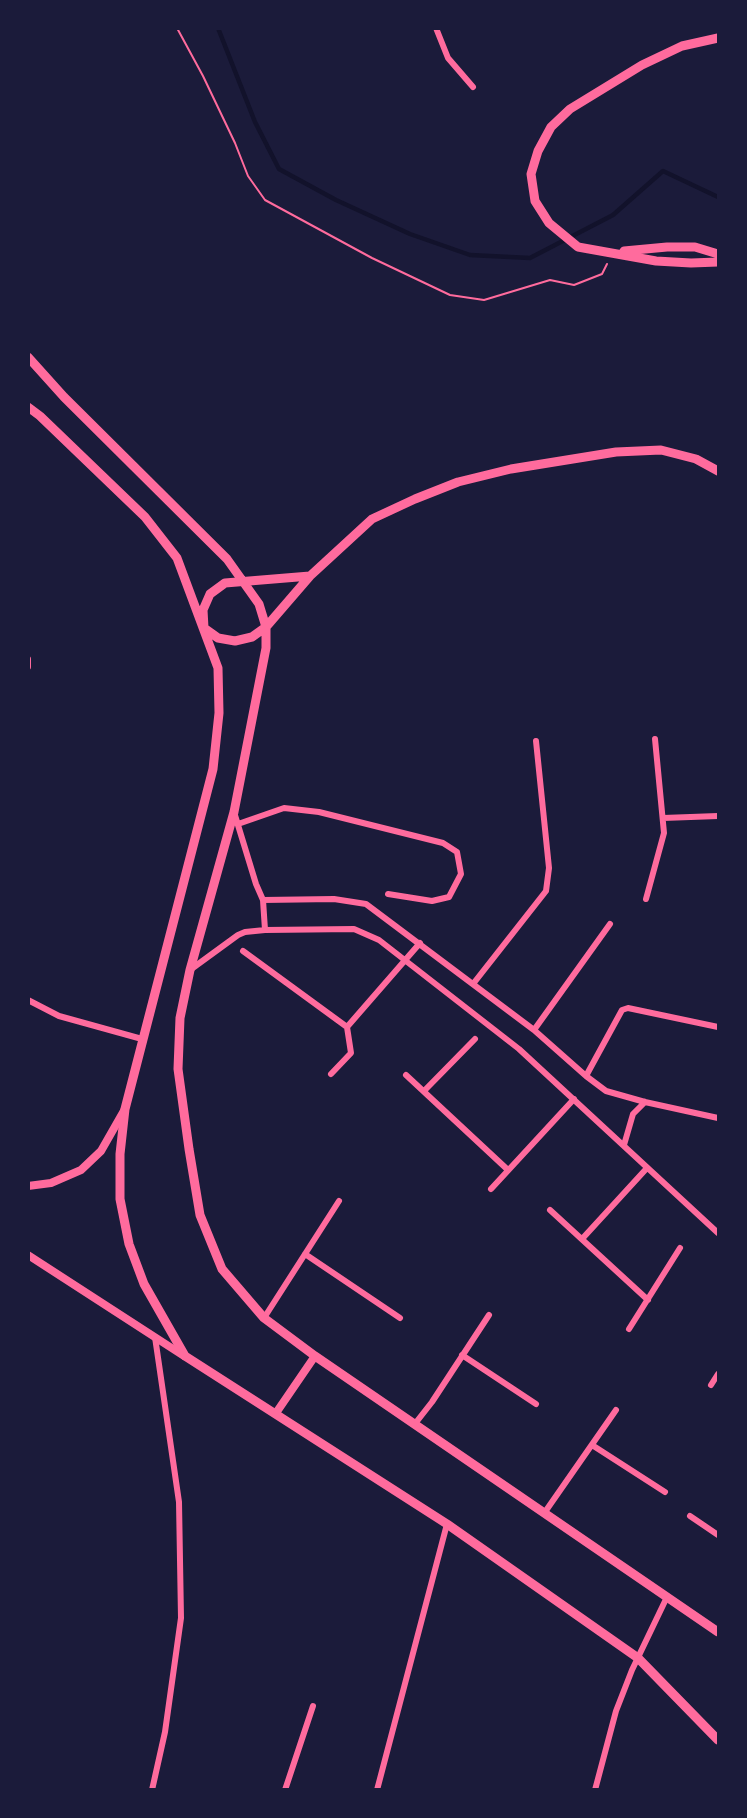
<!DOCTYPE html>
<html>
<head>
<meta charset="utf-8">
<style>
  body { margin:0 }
  #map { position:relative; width:747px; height:1818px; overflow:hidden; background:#1b1b3a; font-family:Montserrat,sans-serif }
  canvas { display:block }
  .frame { position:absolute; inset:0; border:30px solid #1b1b3a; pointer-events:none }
</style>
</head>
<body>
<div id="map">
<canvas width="747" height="1818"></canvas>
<div class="frame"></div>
</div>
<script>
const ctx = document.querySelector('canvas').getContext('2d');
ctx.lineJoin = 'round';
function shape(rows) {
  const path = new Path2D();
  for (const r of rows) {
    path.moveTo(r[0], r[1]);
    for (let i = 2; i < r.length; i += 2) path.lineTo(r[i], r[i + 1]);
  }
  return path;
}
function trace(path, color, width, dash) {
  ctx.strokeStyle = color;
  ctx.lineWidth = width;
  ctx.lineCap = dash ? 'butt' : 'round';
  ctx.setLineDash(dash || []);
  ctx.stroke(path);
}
const stream = shape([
  [218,28,255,122,279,169,336,200,410,234,470,255,530,258,613,215,663,171,718,197]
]);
const path = shape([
  [177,28,203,76,235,143,248,176,265,200,372,258,450,295,484,300,550,280,574,285,602,274,607,264]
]);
const minor = shape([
  [436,28,448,58,473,87],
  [28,659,28,667],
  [234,812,256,884,263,900,265,930],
  [663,818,718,816],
  [238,824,284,808,319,812,443,843,457,852,461,874,449,897,432,901,388,894],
  [646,899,664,833,655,739],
  [263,900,334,899,366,904,534,1030,586,1076,606,1091,645,1102,718,1118],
  [243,951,347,1027,351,1053,331,1074],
  [190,970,238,935,245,932,265,930,354,929,379,940,519,1049,718,1233],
  [473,984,546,891,549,868,536,741],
  [28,1000,59,1016,142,1039],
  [347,1027,420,943],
  [534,1030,610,924],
  [406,1075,508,1170],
  [586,1076,622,1010,628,1008,718,1027],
  [424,1091,475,1039],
  [624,1145,633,1114,645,1102],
  [491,1189,574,1099],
  [550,1210,648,1300],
  [582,1239,647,1168],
  [305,1254,400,1318],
  [264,1318,339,1201],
  [629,1329,680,1248],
  [462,1355,536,1404],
  [711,1385,718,1374],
  [414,1425,432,1402,489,1315],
  [592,1445,665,1492],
  [545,1512,616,1410],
  [690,1516,718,1535],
  [152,1790,165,1732,181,1618,179,1502,155,1337],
  [285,1790,313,1706],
  [377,1790,447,1524],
  [595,1790,616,1711,632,1670,667,1597]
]);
const tertiary = shape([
  [28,1186,51,1183,81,1170,101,1151,125,1109],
  [28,1255,184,1356],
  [276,1413,315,1356]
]);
const secondary = shape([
  [718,38,682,46,642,65,570,109,551,127,538,151,531,174,535,201,549,223,578,247,656,261,691,263,718,262],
  [624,251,667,247,695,247,718,254],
  [28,357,64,397,227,559,259,604,266,627,266,648,234,812,190,970,180,1018,178,1069,189,1149,200,1215,222,1269,264,1318,315,1356,718,1632],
  [28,407,40,416,145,517,177,558,218,668,219,713,213,769,125,1109,120,1154,120,1199,129,1244,144,1284,185,1356,447,1524,638,1658,718,1740],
  [310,576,225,583,210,594,203,610,204,628,218,638,235,641,252,637,266,627,310,576,372,519,415,499,458,482,511,469,616,452,661,450,696,459,718,471]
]);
trace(stream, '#12122b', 4.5);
trace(path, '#ff6b9d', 2);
trace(minor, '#ff6b9d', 6);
trace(tertiary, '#ff6b9d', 8);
trace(secondary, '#ff6b9d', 9);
</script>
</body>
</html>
